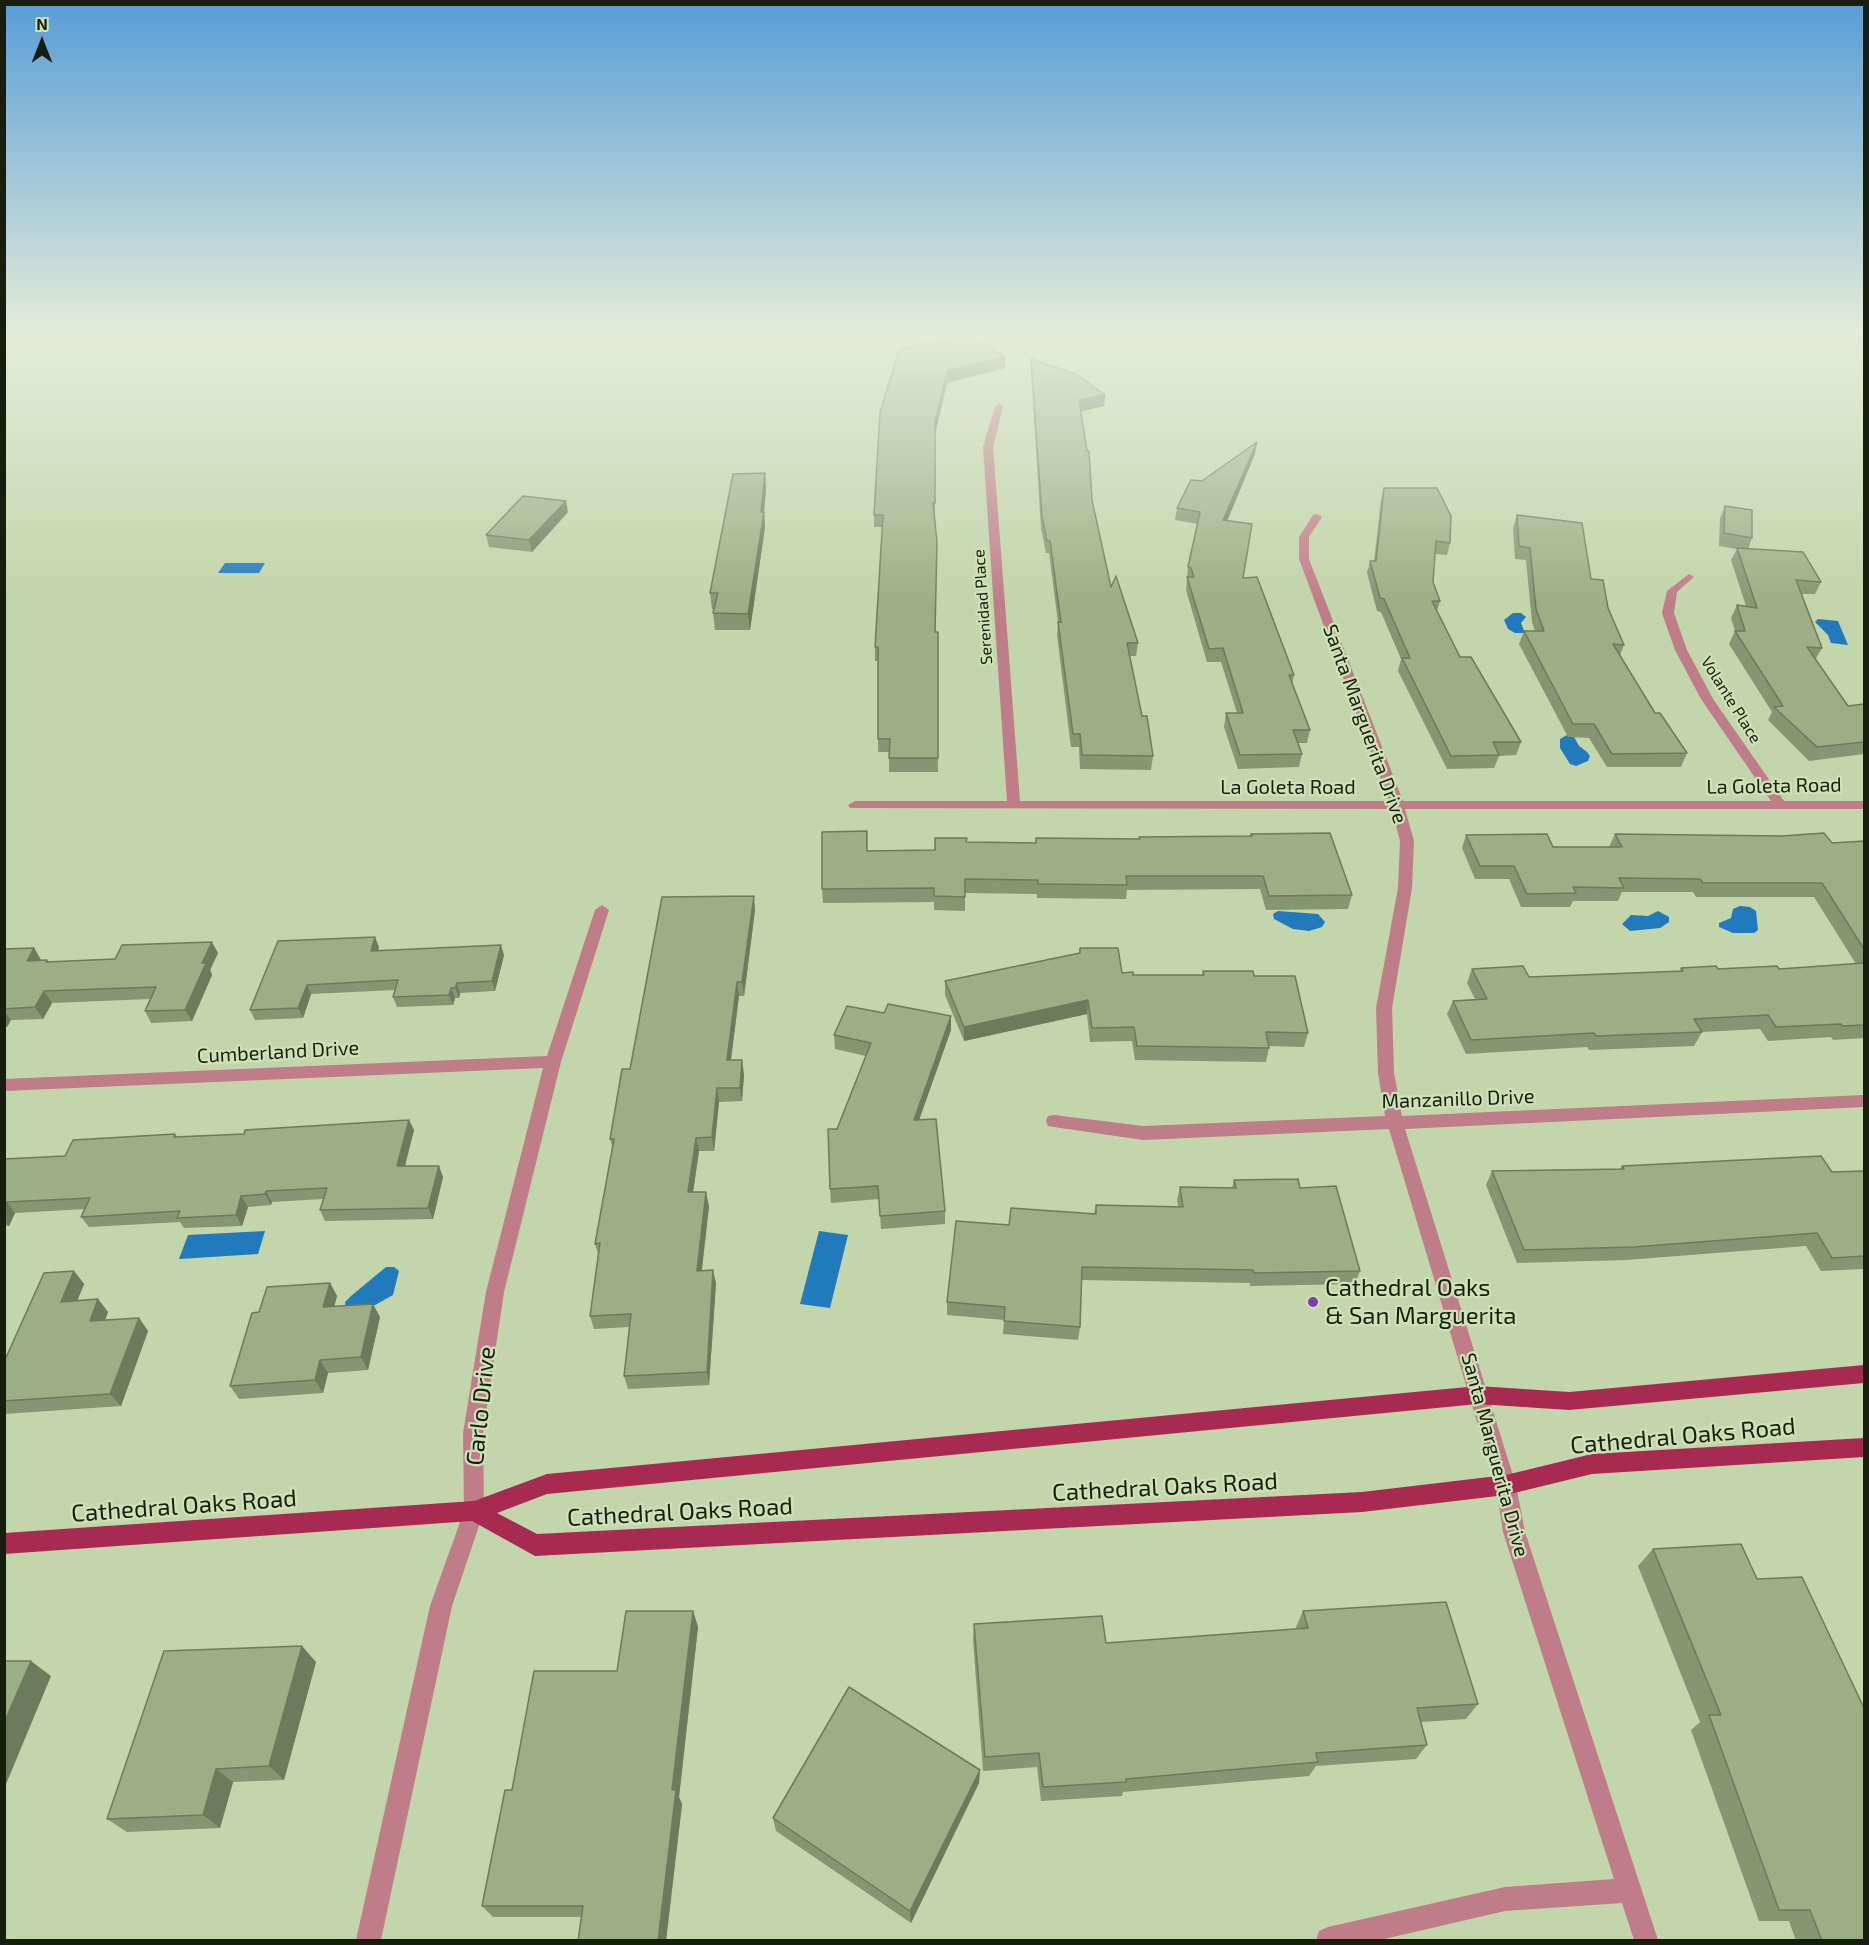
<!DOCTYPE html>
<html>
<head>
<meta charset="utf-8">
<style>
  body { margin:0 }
  #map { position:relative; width:1869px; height:1945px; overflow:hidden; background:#c3d5aa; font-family:"Exo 2",sans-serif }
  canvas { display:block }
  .frame { position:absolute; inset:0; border:6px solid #181e0e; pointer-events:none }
  .north { position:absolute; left:12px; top:12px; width:60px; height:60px; -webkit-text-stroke:4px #cfe2b6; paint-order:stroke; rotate:0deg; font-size:16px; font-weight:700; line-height:24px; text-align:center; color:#181e0e }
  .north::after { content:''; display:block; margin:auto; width:21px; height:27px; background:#181e0e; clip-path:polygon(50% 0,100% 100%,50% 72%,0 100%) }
</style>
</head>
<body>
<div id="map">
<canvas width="1869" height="1945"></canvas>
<div class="frame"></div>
<div class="north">N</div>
</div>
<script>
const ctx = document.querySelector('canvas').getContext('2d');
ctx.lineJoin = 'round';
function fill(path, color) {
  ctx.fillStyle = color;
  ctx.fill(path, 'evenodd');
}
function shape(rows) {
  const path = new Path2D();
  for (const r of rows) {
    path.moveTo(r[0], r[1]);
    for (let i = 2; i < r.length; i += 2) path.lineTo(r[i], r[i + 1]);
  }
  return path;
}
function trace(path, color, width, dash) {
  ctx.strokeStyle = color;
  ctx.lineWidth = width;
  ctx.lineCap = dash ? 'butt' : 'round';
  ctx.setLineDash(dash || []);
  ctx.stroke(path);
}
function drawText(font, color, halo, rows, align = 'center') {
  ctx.font = font + ' "Exo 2",sans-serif';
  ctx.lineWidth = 4.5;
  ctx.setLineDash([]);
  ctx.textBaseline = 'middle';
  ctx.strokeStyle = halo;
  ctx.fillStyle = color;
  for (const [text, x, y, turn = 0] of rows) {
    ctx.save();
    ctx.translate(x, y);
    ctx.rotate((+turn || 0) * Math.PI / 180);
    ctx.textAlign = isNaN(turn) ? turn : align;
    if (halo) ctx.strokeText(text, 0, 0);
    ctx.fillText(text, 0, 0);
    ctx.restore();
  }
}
const water = shape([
  [225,563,265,563,259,573,218,573],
  [1513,613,1521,613,1526,617,1521,623,1525,633,1515,633,1508,629,1504,620],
  [1818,619,1838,621,1848,645,1831,643,1828,635,1815,622],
  [1567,735,1574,737,1579,746,1587,752,1590,756,1588,761,1576,766,1570,764,1560,748,1560,739],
  [1740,906,1750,907,1756,911,1758,930,1754,933,1733,933,1719,927,1719,923,1731,918,1733,909],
  [1278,911,1318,914,1325,922,1322,927,1309,931,1293,929,1274,919,1273,914],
  [1658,911,1669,917,1669,922,1660,928,1630,931,1622,924,1631,915,1648,916],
  [265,1231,258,1254,179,1259,188,1235],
  [819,1231,848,1235,830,1308,800,1304],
  [386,1267,394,1267,399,1271,393,1295,366,1310,346,1310,345,1302,351,1296]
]);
const minor = shape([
  [999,404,1003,407,993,447,1020,801,1389,801,1299,559,1299,537,1313,515,1317,514,1322,517,1309,537,1309,559,1403,801,1771,801,1701,699,1675,650,1662,613,1667,591,1689,574,1694,577,1677,592,1674,613,1687,650,1713,699,1784,801,1864,801,1864,809,1405,809,1414,841,1412,888,1392,1008,1394,1073,1402,1116,1864,1095,1864,1107,1405,1129,1516,1485,1525,1532,1658,1940,1634,1940,1622,1903,1505,1911,1380,1940,1316,1940,1319,1931,1328,1927,1505,1887,1614,1879,1503,1532,1496,1485,1389,1129,1143,1140,1054,1127,1048,1126,1046,1121,1048,1116,1054,1115,1143,1126,1385,1116,1378,1073,1376,1008,1398,888,1400,841,1392,809,850,808,848,805,855,801,1007,801,983,447,995,407,999,404],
  [602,905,609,910,561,1062,504,1292,483,1433,484,1511,452,1606,381,1940,356,1940,430,1606,464,1511,463,1433,486,1292,543,1068,4,1091,4,1079,547,1056,595,910,602,905]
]);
const major = shape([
  [1864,1365,1864,1383,1569,1410,1478,1404,547,1494,497,1513,537,1534,1362,1492,1506,1475,1592,1454,1864,1438,1864,1457,1592,1474,1506,1495,1362,1512,535,1556,472,1521,4,1554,4,1533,474,1501,547,1474,1478,1386,1569,1392,1864,1365]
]);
const wall = shape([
  [899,350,1005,368,947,383,935,434,935,516,934,516,935,632,938,632,938,772,889,772,889,752,878,752,878,661,875,661,875,647,882,527,874,527,874,515],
  [1031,359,1105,395,1104,406,1081,411,1092,500,1111,587,1138,643,1136,656,1130,656,1142,716,1153,756,1151,770,1080,769,1079,747,1071,747,1057,635,1058,622,1049,553,1046,553,1041,529,1031,370],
  [1255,454,1227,521,1243,578,1294,675,1292,684,1310,730,1307,743,1298,743,1302,754,1299,767,1238,769,1224,727,1226,713,1237,713,1221,662,1207,662,1186,590,1188,567,1198,524,1175,520,1177,508,1202,481],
  [765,473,766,489,764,512,765,527,750,630,715,630,713,613,714,609,712,609,710,593],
  [1384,488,1450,543,1447,555,1435,554,1433,582,1440,601,1437,611,1460,657,1521,742,1516,755,1499,756,1494,768,1447,769,1398,671,1401,659,1381,612,1377,611,1367,573,1370,561,1374,561,1381,500],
  [1725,506,1752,538,1748,549,1821,582,1815,594,1801,594,1822,648,1815,660,1848,706,1864,704,1864,754,1809,761,1768,720,1772,712,1729,644,1735,631,1731,618,1737,605,1746,606,1731,560,1737,549,1719,546,1720,518],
  [568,512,532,552,489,547,486,535],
  [1517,515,1591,579,1608,608,1624,645,1620,655,1655,713,1687,753,1681,767,1607,767,1589,738,1568,737,1519,644,1524,631,1535,631,1532,622,1526,560,1515,559,1513,528],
  [1251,834,1352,895,1348,909,1266,910,1260,889,1127,890,1126,899,1037,898,1037,894,965,893,965,911,934,910,934,902,823,903,822,889,868,851,935,850,967,842,1036,843,1036,838,1139,839,1139,837,1250,836],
  [1615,834,1832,843,1864,841,1864,1038,1833,1040,1831,1037,1768,1041,1760,1029,1702,1032,1694,1046,1589,1050,1587,1047,1466,1054,1447,1014,1453,1001,1475,999,1467,983,1472,969,1529,977,1680,971,1681,968,1779,969,1856,964,1814,897,1696,897,1693,892,1622,892,1618,901,1573,901,1570,907,1521,907,1509,879,1475,879,1462,848,1466,835,1553,847,1609,847],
  [755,910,744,996,739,996,731,1060,744,1074,742,1101,719,1102,714,1151,699,1151,693,1192,709,1206,702,1270,716,1283,709,1385,628,1389,624,1376,629,1327,594,1329,590,1316,598,1254,595,1244,613,1149,610,1139,630,1069],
  [379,947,378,951,504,955,495,991,460,993,459,998,455,998,453,1005,397,1007,393,997,395,990,311,994,303,1018,255,1020,250,1010],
  [34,948,41,960,47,960,49,962,218,953,210,970,212,975,192,1021,151,1023,145,1011,150,999,52,1003,43,1019,11,1020,7,1027,4,1027,4,949],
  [1080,948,1122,973,1133,975,1202,975,1203,971,1254,976,1308,1033,1304,1047,1269,1046,1269,1048,1266,1062,1135,1060,1132,1041,1090,1042,1087,1014,964,1041,945,995,945,981,1079,953],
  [951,1030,919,1120,945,1211,945,1224,881,1229,879,1199,831,1203,830,1189,837,1129,866,1056,835,1049,834,1035],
  [409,1120,414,1130,405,1166,443,1177,433,1219,325,1221,320,1210,323,1199,272,1202,271,1205,248,1207,242,1226,184,1228,180,1222,89,1227,81,1217,85,1209,15,1213,9,1226,4,1226,4,1157,6,1159,65,1156,175,1134,177,1137,244,1134],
  [1622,1166,1832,1172,1864,1171,1864,1269,1821,1271,1806,1246,1626,1260,1517,1263,1486,1185,1492,1171,1620,1169],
  [1234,1180,1300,1188,1360,1271,1355,1284,1250,1286,1250,1283,1081,1280,1080,1327,1078,1340,1003,1334,1004,1320,947,1315,947,1302,1009,1225,1094,1214,1096,1205,1178,1207,1177,1200,1180,1187,1232,1188],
  [74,1271,84,1284,77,1300,98,1299,108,1312,105,1320,139,1318,148,1331,121,1406,4,1414,4,1362],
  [330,1283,337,1296,334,1306,380,1317,368,1370,328,1373,323,1393,239,1399,230,1386,259,1312],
  [1653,1549,1757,1579,1864,1941,1796,1941,1789,1921,1759,1921,1691,1730,1700,1722,1638,1566],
  [693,1611,698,1627,679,1797,682,1804,666,1941,578,1941,581,1917,493,1917,482,1906,512,1790],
  [1303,1611,1478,1704,1466,1719,1421,1722,1427,1745,1416,1759,1316,1766,1309,1776,1123,1792,1122,1796,1041,1801,1037,1767,983,1771,973,1640,974,1624,1106,1643,1296,1629,1296,1627],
  [316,1662,284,1780,233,1782,220,1828,127,1832,107,1819],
  [979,1783,911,1923,776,1831,773,1818]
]);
const shadedWall = shape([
  [1005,357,1005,368,947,383,935,434,935,423,947,371],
  [1105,395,1104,406,1079,412,1079,400],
  [1257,442,1255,454,1222,533,1223,520],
  [765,473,766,489,764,512,765,527,750,630,748,614],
  [566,501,568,512,532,552,529,540],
  [754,896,755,910,744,996,742,982],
  [375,937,379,947,375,961,371,951],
  [212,942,218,953,210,970,212,975,192,1021,185,1010,202,963],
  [501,945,504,955,495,991,492,981],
  [34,948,41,960,34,972,27,961],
  [737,982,739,996,729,1074,727,1060],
  [457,983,460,993,459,998,455,988],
  [307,985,311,994,303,1018,298,1008],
  [451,988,455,998,453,1005,449,995],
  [44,991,52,1003,43,1019,35,1007],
  [1088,1000,1087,1014,964,1041,964,1027],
  [4,1011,11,1020,7,1027,4,1023],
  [951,1016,951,1030,914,1134,914,1120],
  [742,1060,744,1074,742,1101,740,1088],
  [717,1088,719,1102,714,1151,712,1137],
  [409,1120,414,1130,402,1177,397,1166],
  [696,1138,699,1151,691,1206,688,1192],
  [439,1166,443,1177,433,1219,428,1208],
  [266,1191,272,1202,271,1205,265,1194],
  [706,1192,709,1206,700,1284,697,1271],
  [241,1196,248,1207,242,1226,236,1215],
  [7,1202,15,1213,9,1226,4,1221,4,1207],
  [713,1270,716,1283,709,1385,707,1372],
  [74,1271,84,1284,72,1314,61,1302],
  [330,1283,337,1296,331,1320,323,1307],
  [98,1299,108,1312,100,1333,90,1321],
  [373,1304,380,1317,368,1370,361,1357],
  [139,1318,148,1331,121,1406,110,1394],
  [320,1360,328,1373,323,1393,315,1380],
  [693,1611,698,1627,679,1797,682,1804,666,1941,658,1941,672,1790],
  [302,1646,316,1662,284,1780,269,1766],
  [31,1661,51,1676,4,1789,4,1723],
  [216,1769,233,1782,220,1828,203,1815],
  [980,1770,979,1783,911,1923,910,1911]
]);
const building = shape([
  [968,334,1005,357,947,371,935,423,935,503,933,503,937,542,935,632,938,632,938,758,889,758,890,739,878,739,878,647,875,647,883,515,874,515,880,412,899,350,968,334],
  [1031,359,1076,374,1105,395,1079,400,1087,451,1089,451,1092,500,1111,587,1116,576,1138,643,1127,643,1142,716,1147,716,1153,756,1082,755,1080,734,1073,734,1058,622,1061,622,1050,541,1047,541,1042,516,1031,359],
  [1257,442,1223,520,1252,524,1243,578,1257,577,1294,675,1289,675,1310,730,1293,730,1302,754,1240,755,1226,713,1243,713,1223,648,1209,649,1187,577,1194,577,1191,568,1188,567,1200,512,1177,508,1191,480,1202,481,1257,442],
  [765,473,761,512,764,512,748,614,713,613,718,593,710,593,733,474,765,473],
  [1384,488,1437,488,1451,516,1450,543,1436,541,1433,582,1440,601,1432,601,1460,657,1471,657,1521,742,1493,742,1499,755,1451,756,1402,658,1410,658,1384,599,1380,598,1370,561,1376,561,1384,488],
  [523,496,566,501,529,540,486,535,523,496],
  [1725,506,1752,510,1752,538,1724,533,1725,506],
  [1517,515,1582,523,1591,579,1603,580,1608,608,1624,645,1613,644,1655,713,1660,713,1687,753,1612,754,1594,724,1573,724,1524,631,1544,631,1536,609,1530,548,1519,546,1517,515],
  [1737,548,1803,552,1821,582,1796,580,1822,648,1807,647,1848,706,1864,704,1864,742,1817,747,1774,707,1783,706,1735,631,1745,631,1737,605,1757,608,1737,548],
  [867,831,867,851,935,850,935,838,967,838,966,842,1036,843,1036,838,1140,839,1139,837,1252,836,1251,834,1330,833,1352,895,1269,896,1263,876,1126,876,1127,885,1038,884,1038,880,965,879,965,897,934,896,934,888,822,889,822,832,867,831],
  [1824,833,1832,843,1864,841,1864,949,1822,883,1703,883,1700,879,1619,878,1624,888,1573,887,1576,893,1527,894,1514,866,1480,866,1466,835,1547,834,1553,847,1622,847,1615,834,1782,836,1824,833],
  [754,896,742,982,737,982,727,1060,742,1060,740,1088,717,1088,712,1137,696,1138,688,1192,706,1192,697,1271,713,1270,707,1372,624,1376,631,1314,590,1316,600,1243,595,1244,614,1139,610,1139,622,1069,630,1069,662,897,754,896],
  [375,937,371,951,501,945,492,981,457,983,455,988,451,988,449,995,393,997,398,980,307,985,298,1008,250,1010,278,941,375,937],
  [212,942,202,963,206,963,185,1010,145,1011,156,987,44,991,35,1007,4,1009,4,949,34,948,27,961,47,960,46,962,115,959,122,945,212,942],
  [1080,948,1118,948,1122,973,1133,972,1133,975,1204,975,1203,971,1253,971,1254,976,1295,976,1308,1033,1266,1032,1269,1048,1137,1046,1134,1027,1092,1028,1088,1000,964,1027,945,981,1080,953,1080,948],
  [1864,963,1864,1025,1842,1026,1841,1024,1776,1027,1768,1015,1694,1019,1702,1032,1596,1036,1594,1033,1471,1040,1453,1001,1487,999,1472,969,1523,966,1529,977,1683,971,1681,968,1716,966,1718,969,1777,966,1779,969,1864,963],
  [888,1004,951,1016,914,1120,936,1119,945,1211,880,1216,878,1186,830,1189,828,1129,837,1129,871,1043,834,1035,847,1006,884,1013,888,1004],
  [409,1120,397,1166,439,1166,428,1208,320,1210,327,1188,266,1191,265,1194,241,1196,236,1215,177,1218,180,1211,81,1217,90,1198,7,1202,4,1207,4,1159,65,1156,73,1140,175,1134,174,1137,244,1134,245,1130,409,1120],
  [1821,1156,1832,1172,1864,1171,1864,1256,1832,1258,1817,1233,1634,1247,1524,1250,1492,1171,1624,1169,1622,1166,1821,1156],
  [1298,1179,1300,1188,1336,1186,1360,1271,1254,1273,1253,1270,1082,1267,1080,1327,1004,1321,1005,1307,947,1302,956,1221,1009,1225,1011,1208,1096,1214,1096,1205,1183,1207,1180,1187,1236,1188,1234,1180,1298,1179],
  [74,1271,61,1302,98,1299,90,1321,139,1318,110,1394,4,1401,4,1362,44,1273,74,1271],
  [330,1283,323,1307,373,1304,361,1357,320,1360,315,1380,230,1386,252,1313,259,1312,267,1287,330,1283],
  [1741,1544,1757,1579,1802,1577,1864,1708,1864,1941,1822,1941,1810,1910,1779,1910,1709,1715,1721,1715,1653,1549,1741,1544],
  [1446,1602,1478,1704,1417,1708,1427,1745,1316,1753,1318,1762,1126,1779,1126,1782,1043,1787,1039,1753,985,1757,974,1624,1102,1616,1106,1643,1308,1628,1303,1611,1446,1602],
  [626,1611,693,1611,672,1790,676,1790,658,1941,578,1941,583,1906,482,1906,505,1790,512,1790,534,1671,617,1671,626,1611],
  [302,1646,269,1766,216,1769,203,1815,107,1819,164,1651,302,1646],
  [4,1661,31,1661,4,1723,4,1661],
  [849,1687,980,1770,910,1911,773,1818,849,1687]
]);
const markers = [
  [1313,1302,6,"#7c3bb0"]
];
const farStreetnames = [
  ["Serenidad Place",983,607,-94],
  ["Volante Place",1731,700,58]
];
const streetNames = [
  ["Santa Marguerita Drive",1365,724,70],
  ["La Goleta Road",1774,786,-1],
  ["La Goleta Road",1288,787],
  ["Cumberland Drive",278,1052,-3],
  ["Manzanillo Drive",1458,1099,-2],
  ["Santa Marguerita Drive",1495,1455,75]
];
const nearPoinames = [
  ["Cathedral Oaks",1325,1288],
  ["& San Marguerita",1325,1316]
];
const nearStreetnames = [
  ["Carlo Drive",481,1406,-84],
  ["Cathedral Oaks Road",1683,1436,-5],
  ["Cathedral Oaks Road",1165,1487,-3],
  ["Cathedral Oaks Road",184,1506,-4],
  ["Cathedral Oaks Road",680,1512,-3]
];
fill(water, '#217abc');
fill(minor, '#bf7c89');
fill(major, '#a62a52');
fill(wall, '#869672');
fill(shadedWall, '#6d7a5c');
fill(building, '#9cae84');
trace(building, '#6d7a5c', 1.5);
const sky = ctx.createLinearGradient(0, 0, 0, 605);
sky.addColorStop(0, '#589dd6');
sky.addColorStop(0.55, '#e4ecd9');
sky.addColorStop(1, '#e4ecd900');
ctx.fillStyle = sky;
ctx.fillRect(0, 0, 1869, 605);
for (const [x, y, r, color] of markers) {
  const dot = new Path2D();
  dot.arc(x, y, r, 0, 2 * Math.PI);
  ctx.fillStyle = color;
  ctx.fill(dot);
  trace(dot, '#cfe2b6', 2);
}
drawText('16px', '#181e0e', '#cfe2b6', farStreetnames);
drawText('20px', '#181e0e', '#cfe2b6', streetNames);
drawText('24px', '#181e0e', '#cfe2b6', nearPoinames, 'left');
drawText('24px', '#181e0e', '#cfe2b6', nearStreetnames);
</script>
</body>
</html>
